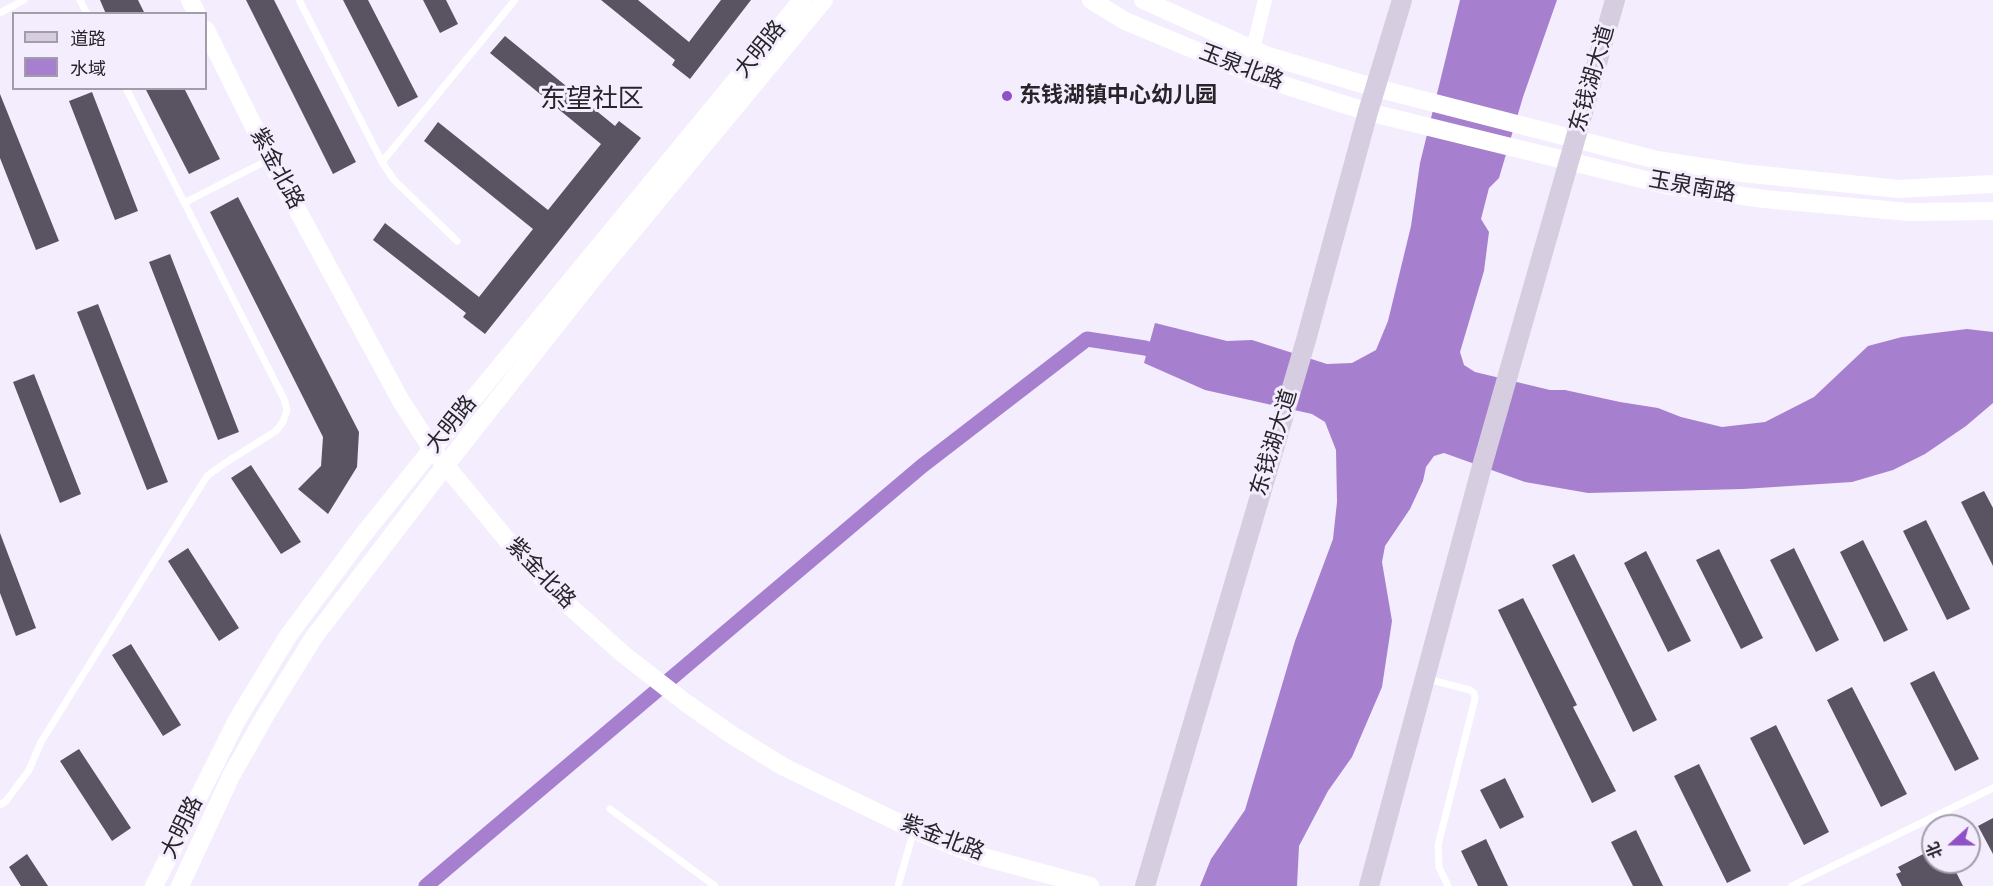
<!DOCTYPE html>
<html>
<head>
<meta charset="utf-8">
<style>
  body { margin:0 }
  #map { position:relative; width:1993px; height:886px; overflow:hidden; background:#f4edfd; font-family:"Sofia Sans Condensed","Noto Sans SC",sans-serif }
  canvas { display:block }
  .legend { position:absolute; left:12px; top:12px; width:195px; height:78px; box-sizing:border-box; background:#f4edfd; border:2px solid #a29da9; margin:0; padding:8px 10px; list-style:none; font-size:18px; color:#27242a }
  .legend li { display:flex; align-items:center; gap:12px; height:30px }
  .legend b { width:30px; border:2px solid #a29da9 }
  .north { position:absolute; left:1921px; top:814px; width:60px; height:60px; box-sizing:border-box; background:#f4edfd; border:2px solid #a29da9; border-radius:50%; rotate:249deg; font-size:16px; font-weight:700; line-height:24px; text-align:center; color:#27242a }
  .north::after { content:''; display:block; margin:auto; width:21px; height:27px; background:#9151c6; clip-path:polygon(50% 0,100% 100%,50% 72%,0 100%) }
</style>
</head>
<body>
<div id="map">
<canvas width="1993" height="886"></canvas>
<ul class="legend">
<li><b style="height:8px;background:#d6cde0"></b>道路</li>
<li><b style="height:16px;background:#a77fcf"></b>水域</li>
</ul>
<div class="north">北</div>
</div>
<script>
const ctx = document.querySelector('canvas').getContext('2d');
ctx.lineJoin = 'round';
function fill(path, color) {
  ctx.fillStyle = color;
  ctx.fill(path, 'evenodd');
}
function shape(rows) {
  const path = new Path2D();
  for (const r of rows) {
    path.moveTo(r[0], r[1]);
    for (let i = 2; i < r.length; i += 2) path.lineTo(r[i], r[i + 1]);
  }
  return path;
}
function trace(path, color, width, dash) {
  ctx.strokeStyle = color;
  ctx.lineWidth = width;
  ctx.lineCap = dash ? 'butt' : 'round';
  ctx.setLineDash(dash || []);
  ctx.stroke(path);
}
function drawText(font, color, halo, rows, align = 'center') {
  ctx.font = font + ' "Sofia Sans Condensed","Noto Sans SC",sans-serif';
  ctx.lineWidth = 6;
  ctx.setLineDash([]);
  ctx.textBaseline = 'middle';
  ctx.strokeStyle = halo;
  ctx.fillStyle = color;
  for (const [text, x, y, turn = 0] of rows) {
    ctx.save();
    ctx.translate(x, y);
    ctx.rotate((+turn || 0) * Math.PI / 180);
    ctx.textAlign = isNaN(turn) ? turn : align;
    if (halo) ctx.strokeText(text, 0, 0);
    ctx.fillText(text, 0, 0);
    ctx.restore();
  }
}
const water = shape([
  [1460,0,1557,0,1523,97,1499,178,1489,188,1481,219,1489,232,1484,271,1460,352,1464,365,1475,372,1550,390,1565,390,1620,402,1658,408,1681,417,1722,427,1765,422,1814,397,1868,346,1902,337,1967,329,1993,332,1993,403,1966,426,1925,454,1893,470,1852,482,1743,489,1588,493,1525,482,1444,453,1434,456,1426,467,1423,481,1410,509,1385,546,1382,562,1392,621,1382,687,1352,757,1328,791,1299,846,1297,886,1200,886,1211,859,1245,810,1295,641,1333,539,1337,502,1336,450,1325,422,1312,414,1205,390,1144,363,1155,323,1227,341,1252,340,1327,364,1352,363,1376,350,1388,321,1411,226,1420,163]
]);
const canal = shape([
  [426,886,922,466,1087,339,1145,348,1166,354]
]);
const building = shape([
  [100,0,138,0,145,14,106,14],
  [246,0,274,0,356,162,333,174],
  [343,0,368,0,418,97,398,107],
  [423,0,446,0,458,24,440,33],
  [601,0,638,0,689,42,721,0,751,0,690,79,672,65,675,60],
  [505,36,615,126,619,121,641,138,485,334,463,317,466,313,373,240,385,223,479,297,533,229,424,141,438,122,548,210,601,144,490,53],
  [145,88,184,88,220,159,189,174],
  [92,92,138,211,115,220,69,101],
  [0,94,59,241,36,250,0,158],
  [238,197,359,432,357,467,328,514,298,489,321,466,323,437,210,212],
  [170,254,239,432,218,440,149,262],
  [98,304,168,482,147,490,77,312],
  [34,374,81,494,60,503,13,382],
  [251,465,301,542,281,554,231,478],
  [1984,491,1993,508,1993,566,1961,502],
  [1926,520,1970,609,1947,620,1903,531],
  [0,533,36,628,16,636,0,593],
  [1863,540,1908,630,1884,642,1840,552],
  [188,548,239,628,219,641,168,561],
  [1794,548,1839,640,1816,652,1770,560],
  [1719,549,1763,638,1741,649,1696,560],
  [1646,551,1691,641,1668,652,1624,563],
  [1574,554,1657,720,1633,732,1552,565],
  [1523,598,1577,705,1573,707,1616,791,1592,803,1498,610],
  [131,644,181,725,163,736,112,655],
  [1934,671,1979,759,1955,771,1910,683],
  [1852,687,1907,794,1881,807,1827,700],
  [1776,725,1829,832,1804,845,1750,738],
  [79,749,131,828,112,841,60,761],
  [1699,764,1751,871,1727,883,1674,776],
  [1505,778,1524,817,1500,829,1480,790],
  [1993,818,1993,854,1978,826],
  [1636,830,1663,886,1633,886,1611,842],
  [1486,839,1508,886,1478,886,1461,851],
  [1933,849,1933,862,1951,862,1963,886,1902,886,1896,874,1901,872,1898,867],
  [27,854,48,886,21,886,9,867]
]);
const service = shape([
  [80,0,87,14],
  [299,0,382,162,394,180,457,241],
  [0,13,24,0],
  [382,162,515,0],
  [184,203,270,159],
  [1427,679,1470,690,1474,693,1475,699,1438,845,1439,867,1448,886],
  [0,805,6,801,29,770,41,742,207,476,225,463,276,431,283,422,287,410,284,399,126,88],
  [610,809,715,886],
  [898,886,914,830],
  [1792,886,1993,788]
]);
const minor = shape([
  [1253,49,1265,0]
]);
const tertiary = shape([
  [190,0,197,14],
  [1091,0,1125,21,1262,78,1368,112,1666,185,1764,199,1909,212,1993,211],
  [1143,0,1268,56,1376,88,1657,160,1742,173,1899,189,1993,184],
  [206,30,273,165,401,401,432,449,507,540,566,603,623,654,686,703,732,735,784,767,914,830,976,855,1090,886],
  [154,886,237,720,288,636,363,535,432,449,802,0],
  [180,886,231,776,265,716,314,637,445,466,596,275,824,0]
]);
const secondary = shape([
  [1145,886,1306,340,1368,112,1402,0],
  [1369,886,1482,466,1615,0]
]);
const markers = [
  [1007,96,6,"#9151c6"]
];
const streetNames = [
  ["大明路",761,50,-51],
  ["玉泉北路",1241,68,21],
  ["东钱湖大道",1593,79,-74],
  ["紫金北路",276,169,62],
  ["玉泉南路",1692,188,10],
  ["大明路",452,425,-51],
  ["东钱湖大道",1275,443,-73],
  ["紫金北路",540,574,46],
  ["大明路",183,828,-64],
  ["紫金北路",942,839,21]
];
const poiNames = [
  ["东钱湖镇中心幼儿园",1019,96]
];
const quarterNames = [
  ["东望社区",592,100]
];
fill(water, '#a77fcf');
trace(canal, '#a77fcf', 15);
fill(building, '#5a5462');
trace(service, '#fff', 7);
trace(minor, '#fff', 14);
trace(tertiary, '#fff', 18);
trace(secondary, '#d6cde0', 20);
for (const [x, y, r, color] of markers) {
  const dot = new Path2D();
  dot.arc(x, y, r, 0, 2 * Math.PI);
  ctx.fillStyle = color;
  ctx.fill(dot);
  trace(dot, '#f4edfd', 2);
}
drawText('22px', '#27242a', '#f4edfd', streetNames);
drawText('bold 22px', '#27242a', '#f4edfd', poiNames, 'left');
drawText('26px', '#27242a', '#f4edfd', quarterNames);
</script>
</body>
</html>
